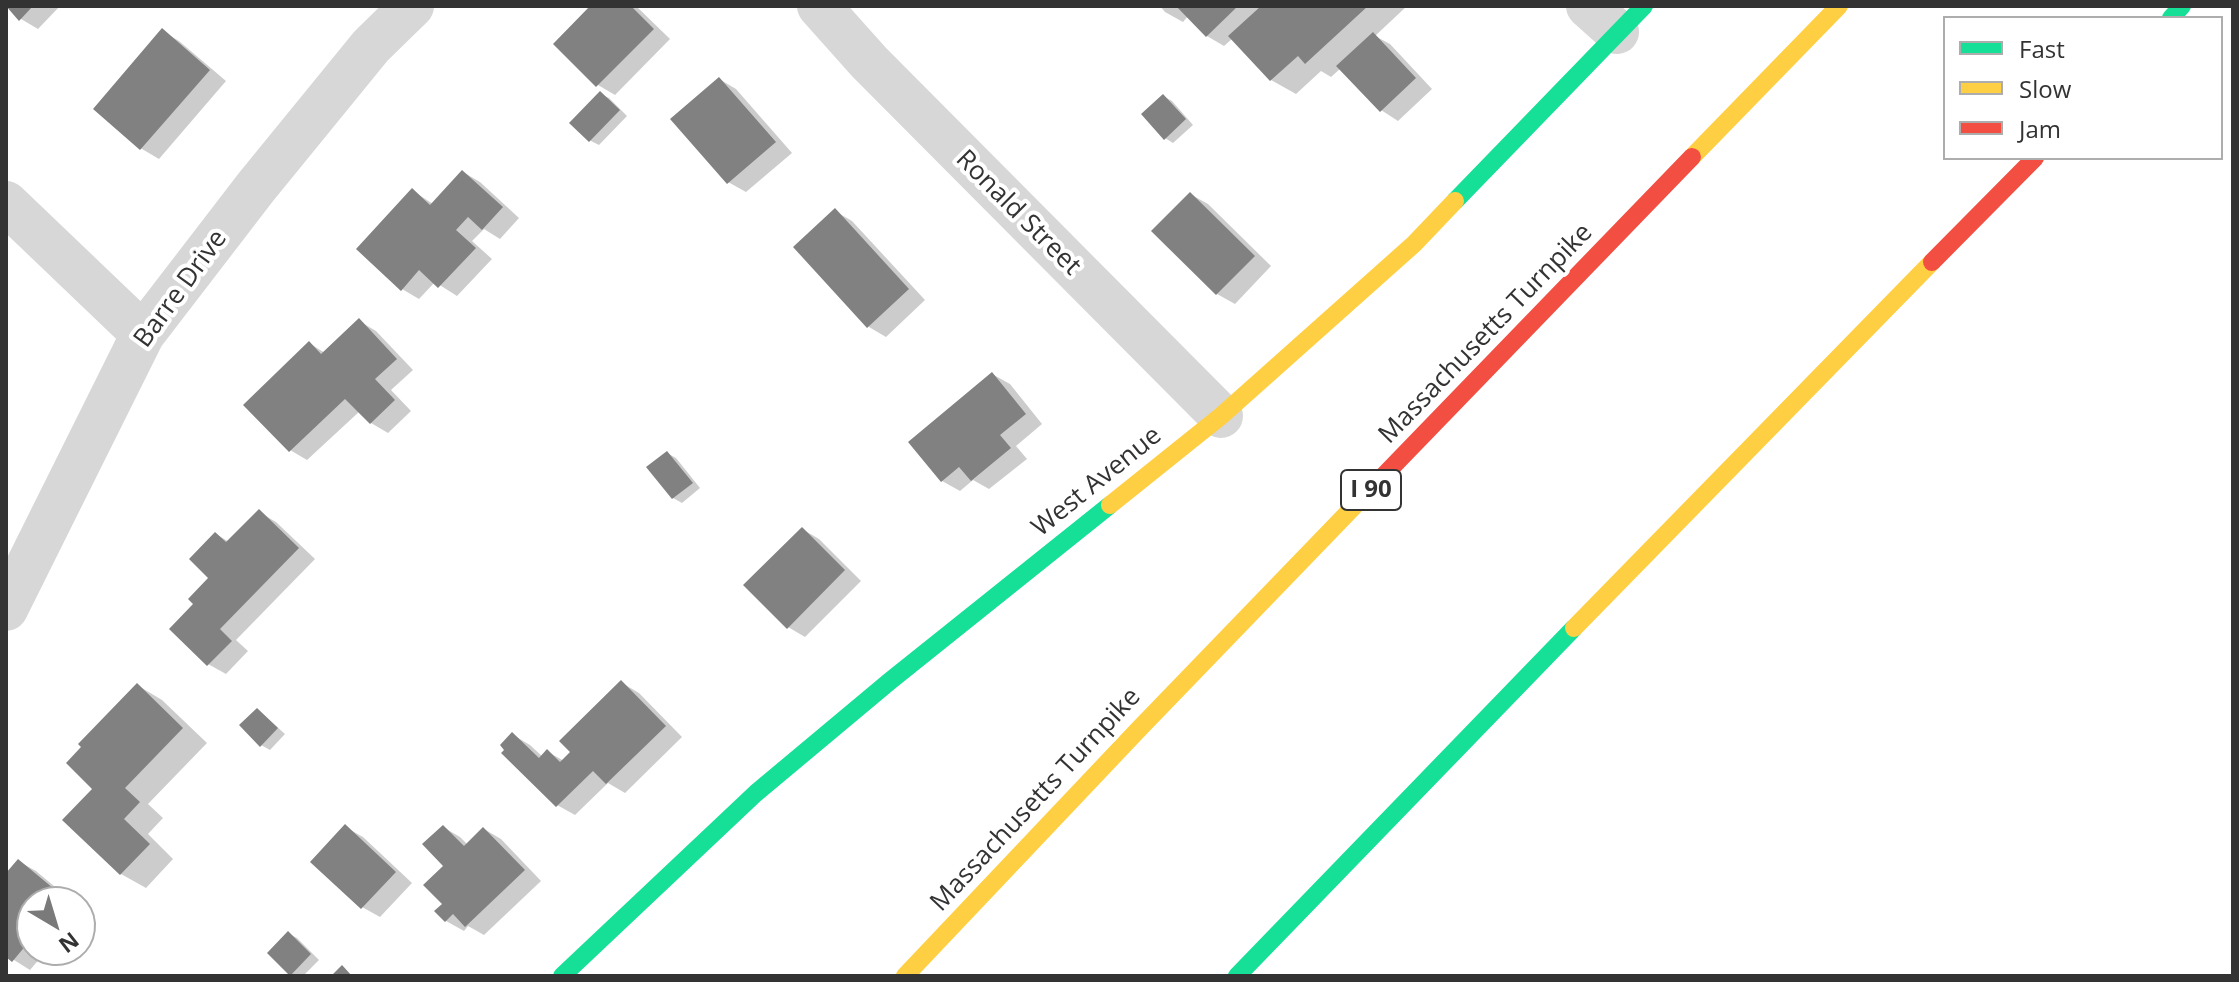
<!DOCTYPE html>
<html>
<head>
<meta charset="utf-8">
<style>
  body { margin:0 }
  #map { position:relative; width:2239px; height:982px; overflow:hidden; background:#fff; font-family:"Open Sans",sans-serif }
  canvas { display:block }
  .frame { position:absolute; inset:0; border:8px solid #333; pointer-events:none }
  .legend { position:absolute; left:1943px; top:16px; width:280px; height:144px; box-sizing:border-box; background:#fff; border:2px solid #adadad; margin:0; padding:10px 14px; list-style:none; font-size:24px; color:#333 }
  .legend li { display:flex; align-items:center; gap:16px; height:40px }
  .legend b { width:40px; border:2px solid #adadad }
  .north { position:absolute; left:16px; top:886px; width:80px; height:80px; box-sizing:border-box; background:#fff; border:2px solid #adadad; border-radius:50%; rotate:142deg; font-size:22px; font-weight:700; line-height:32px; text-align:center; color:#333 }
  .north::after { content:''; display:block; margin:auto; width:28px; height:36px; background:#7a7a7a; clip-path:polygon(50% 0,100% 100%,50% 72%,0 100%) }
</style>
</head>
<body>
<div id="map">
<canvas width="2239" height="982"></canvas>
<div class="frame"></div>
<ul class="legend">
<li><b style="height:10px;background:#16e098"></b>Fast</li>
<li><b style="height:10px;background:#ffcf43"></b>Slow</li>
<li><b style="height:10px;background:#f24e42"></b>Jam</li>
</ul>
<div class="north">N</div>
</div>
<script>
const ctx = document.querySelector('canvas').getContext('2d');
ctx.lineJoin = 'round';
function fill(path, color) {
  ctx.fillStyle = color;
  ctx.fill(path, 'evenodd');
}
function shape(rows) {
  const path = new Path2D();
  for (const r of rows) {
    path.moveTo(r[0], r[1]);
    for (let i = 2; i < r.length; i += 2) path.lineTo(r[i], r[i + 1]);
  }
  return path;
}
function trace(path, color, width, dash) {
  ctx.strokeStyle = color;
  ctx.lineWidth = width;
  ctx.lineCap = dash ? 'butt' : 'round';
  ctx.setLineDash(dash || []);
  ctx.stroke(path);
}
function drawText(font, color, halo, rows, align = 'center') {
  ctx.font = font + ' "Open Sans",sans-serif';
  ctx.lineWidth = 8;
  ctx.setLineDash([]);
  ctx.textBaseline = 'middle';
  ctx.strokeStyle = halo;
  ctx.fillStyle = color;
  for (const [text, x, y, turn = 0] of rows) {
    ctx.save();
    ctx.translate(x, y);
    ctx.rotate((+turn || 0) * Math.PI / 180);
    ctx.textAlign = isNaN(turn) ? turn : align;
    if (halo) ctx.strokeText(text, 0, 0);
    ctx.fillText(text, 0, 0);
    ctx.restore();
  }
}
const shadow = shape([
  [8,6,60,6,38,29,21,19],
  [593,6,636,6,670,39,615,95,598,85],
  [1160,6,1407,6,1375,36,1390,44,1432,89,1398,121,1381,110,1341,68,1331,77,1321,71,1296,94,1271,80,1233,38,1224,46,1207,36,1188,16,1183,22,1165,12],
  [162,31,179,41,226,81,159,159,142,149,95,108],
  [719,79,736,89,792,153,746,192,728,182],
  [600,94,609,98,627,116,599,145,591,141,572,123],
  [1163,96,1172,101,1193,125,1173,143,1165,138],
  [463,172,480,182,519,218,500,239,484,229,472,241,492,259,457,296,435,282,419,299,402,289,413,191,433,204],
  [1190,194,1208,204,1271,266,1235,304,1217,294],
  [835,211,852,221,925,300,886,337,869,327,796,247],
  [359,321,376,331,413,370,391,390,411,411,388,433,371,423,360,411,307,460,290,450,309,343,325,353],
  [992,374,1010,384,1042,424,1016,446,1027,459,989,489,973,480,960,491,942,481,910,442],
  [667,453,676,458,700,488,682,503,673,498],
  [259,512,276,522,315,559,236,640,248,651,226,674,208,664,196,604,211,578,216,534,229,542],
  [802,529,819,539,861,581,805,637,788,627],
  [622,683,639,693,682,737,625,793,608,783,575,815,557,805,513,735,530,745,543,757,548,752,564,761],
  [137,685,162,700,207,743,148,804,163,818,148,834,173,859,146,888,121,874,95,789],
  [257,711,265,716,285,734,270,750,261,745],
  [345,827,363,837,412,883,380,917,362,907],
  [443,827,460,837,468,845,484,829,501,839,541,881,484,935,468,926,464,931,446,921],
  [18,861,36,871,73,902,32,902,32,950,47,950,30,970,6,955,6,876],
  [289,934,297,938,319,960,303,976,291,974]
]);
const building = shape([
  [6,6,33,6,19,21],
  [590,6,631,6,654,29,596,87,553,44],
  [1176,6,1238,6,1206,37],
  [1261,6,1368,6,1305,64,1298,56,1270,81,1228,36],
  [162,28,210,70,140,150,93,109],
  [1373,32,1416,78,1380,112,1336,66],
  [719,77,776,142,727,184,670,119],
  [600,91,620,110,589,142,569,123],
  [1163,94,1186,119,1164,140,1141,114],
  [462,170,503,207,482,230,468,217,456,230,476,248,438,288,419,270,401,291,356,249,412,188,430,205],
  [1190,192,1255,256,1216,295,1151,231],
  [835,208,909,289,867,328,793,247],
  [359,318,397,359,375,379,395,400,370,424,345,399,289,452,243,405,309,341,321,354],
  [992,372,1026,414,1000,435,1011,448,971,481,959,467,941,482,908,442],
  [667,451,693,483,672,499,646,467],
  [259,509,299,548,220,629,232,641,207,666,169,629,193,604,188,599,208,578,189,559,215,532,226,542],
  [802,527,845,570,787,629,743,585],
  [621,680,666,726,606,784,593,771,556,807,501,753,504,750,500,745,512,732,539,758,547,749,560,762,570,752,559,741],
  [137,683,183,728,125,788,140,802,124,819,150,844,120,875,62,820,92,789,66,763,81,747,78,744],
  [257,708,278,728,260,747,239,725],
  [345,824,396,872,361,909,310,862],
  [443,825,464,846,483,827,525,870,465,927,453,914,445,922,434,911,442,904,423,885,443,866,422,844],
  [18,859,65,898,62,902,32,902,32,938,12,962,6,957,6,873],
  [288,931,311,954,290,976,267,953],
  [342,965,352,976,331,976]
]);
const street = shape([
  [819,6,869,62,1221,416],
  [1588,6,1617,32],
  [6,203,143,334],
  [6,609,143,334,256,187,371,46,412,6]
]);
const fast = shape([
  [2171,18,2182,6],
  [1455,201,1644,6],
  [562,976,756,793,890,681,1110,505],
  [1237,976,1574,628]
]);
const slow = shape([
  [1692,157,1839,6],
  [1110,505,1221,416,1414,244,1455,201],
  [1574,628,1932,262],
  [905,976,1138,730,1364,496]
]);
const jam = shape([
  [1932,262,2035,158],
  [1364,496,1692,157]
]);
const shields = [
  [1371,490,60]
];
const shieldNames = [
  ["I 90",1371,490]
];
const streetNames = [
  ["Ronald Street",1018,213,45],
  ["Barre Drive",181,289,-54],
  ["Massachusetts Turnpike",1486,334,-46],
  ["West Avenue",1097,482,-39],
  ["Massachusetts Turnpike",1036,800,-47]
];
fill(shadow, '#0003');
fill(building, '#818181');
trace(street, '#d7d7d7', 44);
trace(fast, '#16e098', 18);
trace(slow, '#ffcf43', 18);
trace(jam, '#f24e42', 18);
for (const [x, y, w] of shields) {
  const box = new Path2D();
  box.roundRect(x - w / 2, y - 20, w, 40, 6);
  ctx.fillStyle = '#fff';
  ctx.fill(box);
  trace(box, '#333', 2);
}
drawText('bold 24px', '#333', null, shieldNames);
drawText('26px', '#333', '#fff', streetNames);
</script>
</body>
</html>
